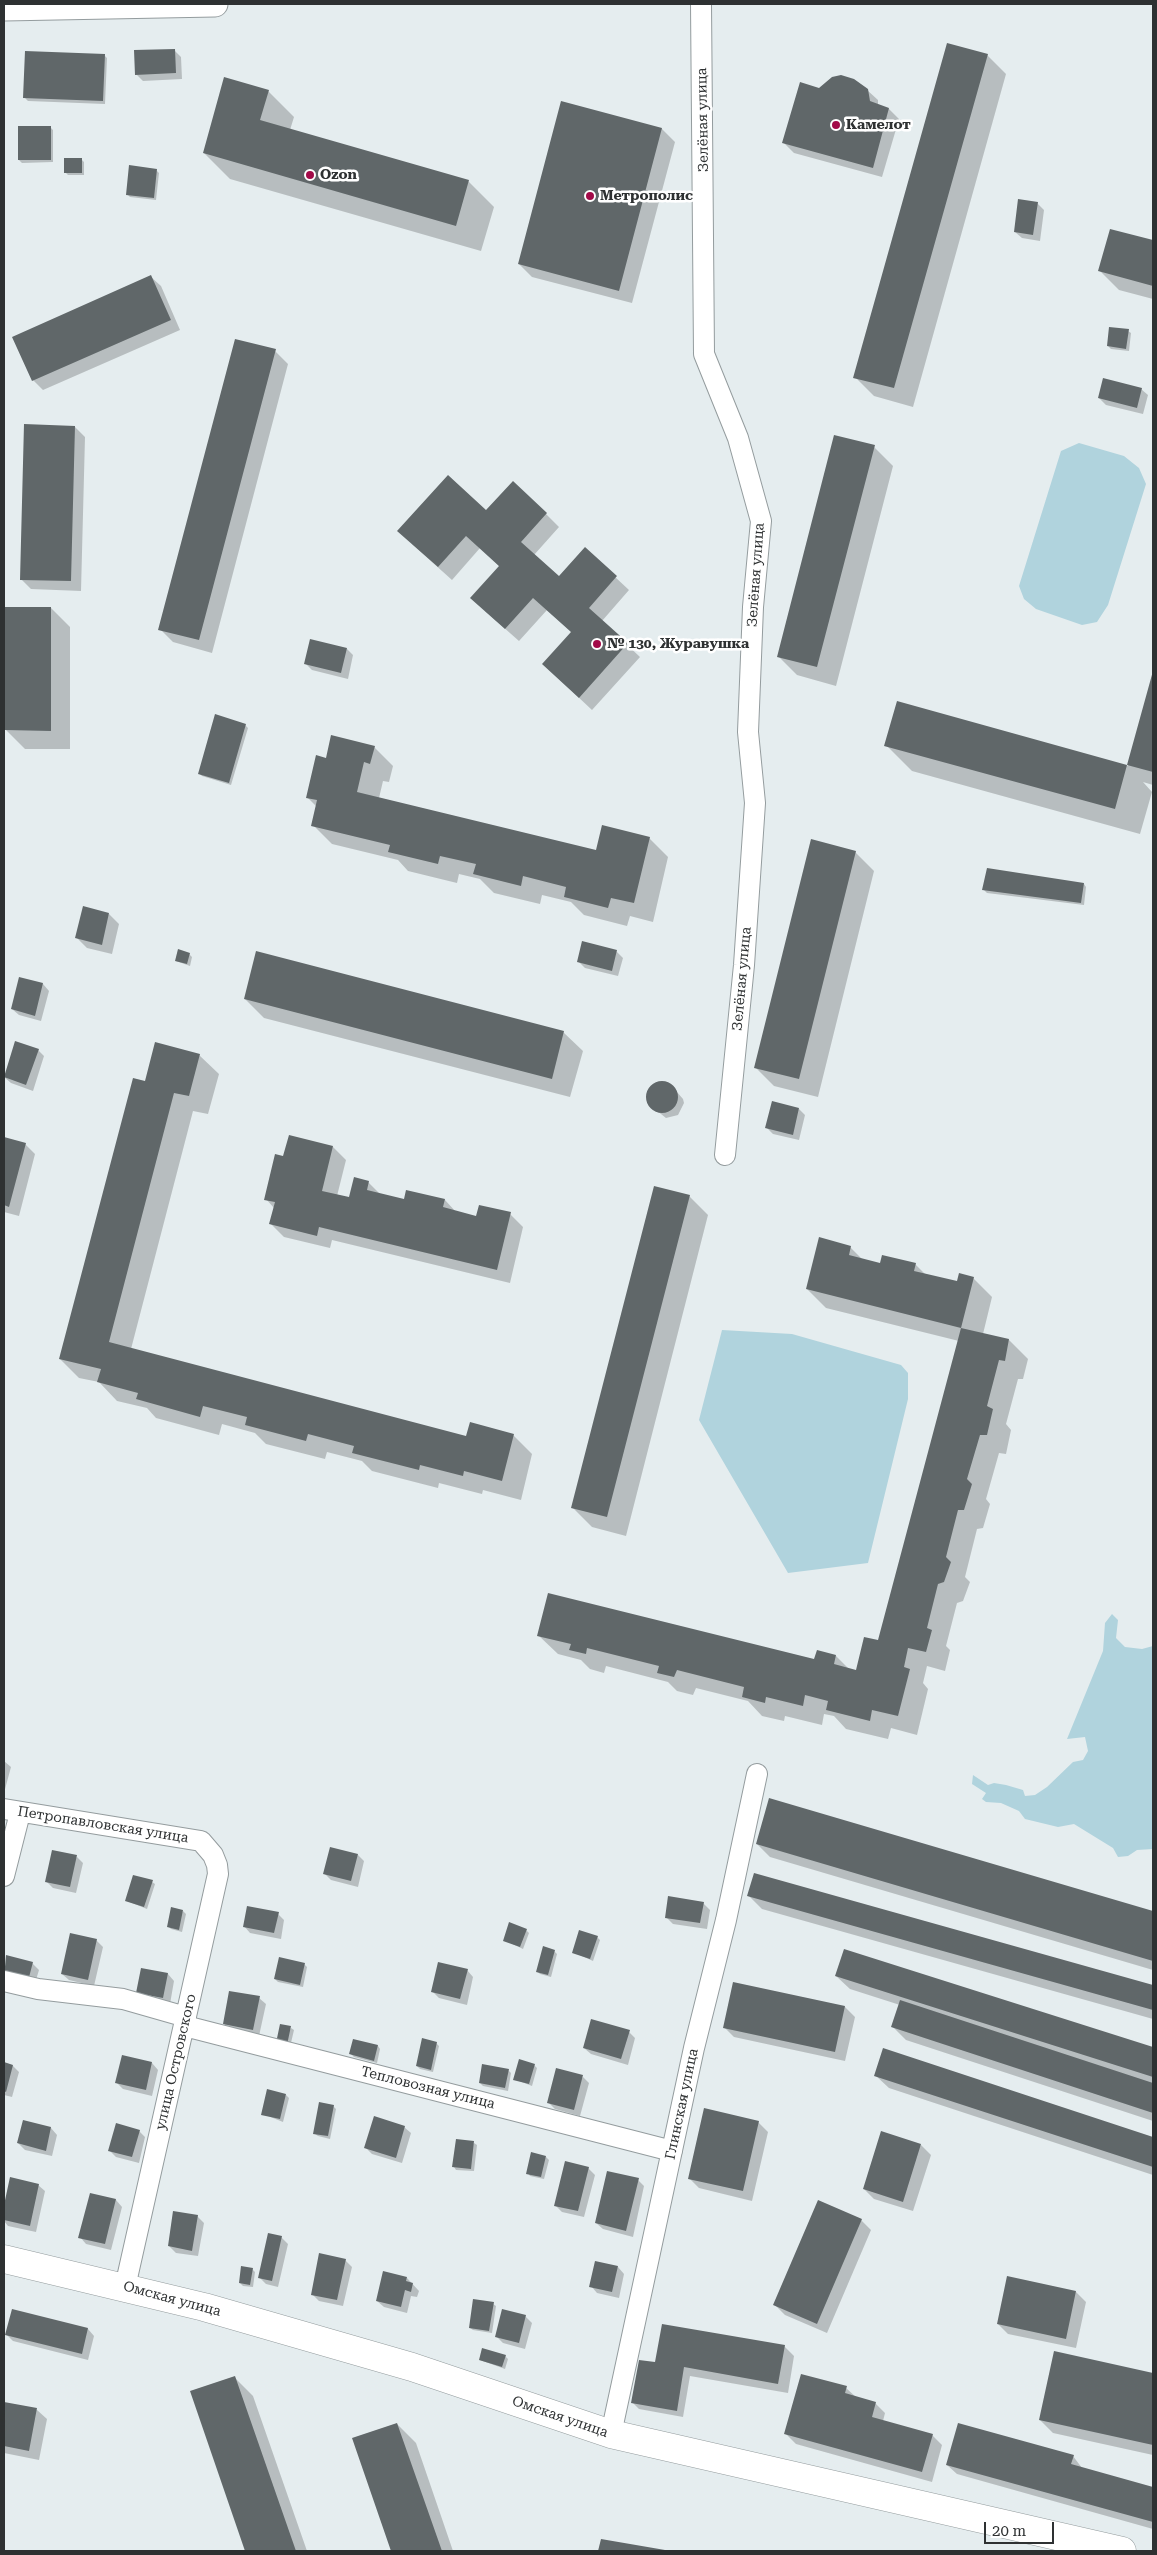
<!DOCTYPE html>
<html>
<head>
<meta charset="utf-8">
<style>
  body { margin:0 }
  #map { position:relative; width:1157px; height:2555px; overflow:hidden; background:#e5edef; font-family:"Roboto Serif",serif }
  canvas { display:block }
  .frame { position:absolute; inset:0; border:5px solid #2e3132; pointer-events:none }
  .scale { position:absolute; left:984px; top:2522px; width:70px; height:22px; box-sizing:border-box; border:2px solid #2e3132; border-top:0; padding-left:6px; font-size:15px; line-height:18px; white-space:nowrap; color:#2e3132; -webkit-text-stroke:4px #fff; paint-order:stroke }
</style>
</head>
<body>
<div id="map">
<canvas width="1157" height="2555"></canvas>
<div class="frame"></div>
<div class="scale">20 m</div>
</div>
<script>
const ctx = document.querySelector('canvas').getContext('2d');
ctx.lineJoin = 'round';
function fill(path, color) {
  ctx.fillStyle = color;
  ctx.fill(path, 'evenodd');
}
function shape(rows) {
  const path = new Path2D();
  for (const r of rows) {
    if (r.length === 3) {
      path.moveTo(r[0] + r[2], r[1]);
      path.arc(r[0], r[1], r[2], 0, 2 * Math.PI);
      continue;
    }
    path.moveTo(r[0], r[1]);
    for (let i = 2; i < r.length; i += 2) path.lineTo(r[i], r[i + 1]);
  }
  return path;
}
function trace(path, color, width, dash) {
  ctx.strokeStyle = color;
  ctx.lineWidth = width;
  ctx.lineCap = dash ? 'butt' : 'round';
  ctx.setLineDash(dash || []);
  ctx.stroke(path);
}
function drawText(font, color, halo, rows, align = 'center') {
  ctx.font = font + ' "Roboto Serif",serif';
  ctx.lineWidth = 5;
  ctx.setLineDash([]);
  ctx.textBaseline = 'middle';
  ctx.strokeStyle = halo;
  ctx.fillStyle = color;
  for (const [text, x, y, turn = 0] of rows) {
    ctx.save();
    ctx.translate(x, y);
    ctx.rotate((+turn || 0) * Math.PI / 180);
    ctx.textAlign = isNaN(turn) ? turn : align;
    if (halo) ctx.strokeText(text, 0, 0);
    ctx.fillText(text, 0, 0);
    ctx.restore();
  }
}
const green = shape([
  [1079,443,1124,456,1139,468,1146,484,1108,605,1097,622,1082,625,1036,609,1024,599,1019,586,1061,451],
  [722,1330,792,1334,901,1365,908,1373,908,1399,868,1563,788,1573,699,1420],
  [1112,1614,1118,1620,1116,1638,1125,1647,1142,1649,1153,1646,1153,1849,1137,1850,1128,1856,1118,1857,1113,1848,1074,1824,1058,1827,1025,1819,1019,1811,1001,1803,986,1802,982,1799,986,1793,972,1784,973,1775,988,1785,994,1783,1006,1785,1023,1790,1025,1796,1035,1795,1047,1787,1073,1762,1083,1760,1088,1751,1085,1737,1067,1739,1103,1651,1105,1623]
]);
const shadow = shape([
  [175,51,181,57,182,79,143,81,136,74],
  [104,55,107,58,105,104,28,101,25,98],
  [987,55,1006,74,913,407,874,396,855,377],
  [820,89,867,90,878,100,878,105,889,109,899,119,882,177,794,153,784,143],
  [268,91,294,117,290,130,468,181,494,207,481,251,230,179,204,153],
  [562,102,662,129,675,142,632,303,532,277,519,264],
  [50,127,53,130,53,162,22,163,19,160],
  [81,159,84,162,84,175,68,175,65,172],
  [156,170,159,173,156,200,130,197,127,194],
  [1037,203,1044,210,1040,241,1022,238,1015,232],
  [1111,230,1153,242,1153,299,1119,290,1100,271],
  [151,277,161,286,180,330,43,390,33,380],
  [1128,331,1131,333,1129,351,1111,349,1108,346],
  [275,351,288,364,212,653,173,642,160,629],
  [1141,389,1148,395,1143,414,1106,405,1099,398],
  [75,427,85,437,81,591,31,589,21,579],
  [874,447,893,466,836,686,797,675,778,656],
  [486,512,546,514,559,527,534,555,559,578,585,549,629,590,602,621,640,657,592,710,543,664,572,632,547,610,519,641,485,611,500,567,480,548,452,580,412,544],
  [51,608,70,627,70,749,25,749,6,730],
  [347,649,353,655,348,679,312,670,306,664],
  [1153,673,1153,785,1143,782,1152,792,1140,834,912,771,886,745,897,703,1128,766],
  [245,725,248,728,231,785,202,776,199,773],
  [374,747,393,766,389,782,383,781,379,798,597,851,649,838,668,857,653,922,630,916,627,926,584,915,571,902,542,895,540,904,494,893,480,879,459,874,457,883,408,871,398,860,332,844,313,825,317,807,307,797,327,759],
  [855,852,874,871,818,1097,774,1086,755,1067],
  [1084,884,1086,887,1084,905,987,893,984,890],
  [109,914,119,924,112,954,87,948,77,938],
  [616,951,623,958,618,976,585,968,578,961],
  [189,954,192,957,190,966,176,961],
  [20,978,43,984,49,991,41,1021,19,1015,12,1009],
  [245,999,563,1032,583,1051,570,1097,264,1018],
  [38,1050,44,1056,33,1091,11,1083,4,1077],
  [199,1055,219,1074,208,1114,193,1111,131,1349,467,1438,513,1435,532,1454,521,1500,483,1490,482,1494,439,1483,438,1488,372,1471,362,1461,327,1452,325,1459,266,1444,255,1433,222,1424,219,1435,156,1418,147,1408,117,1401,99,1382,79,1378,60,1359,145,1082],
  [662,1082,670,1084,683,1099,684,1103,678,1115,666,1118,651,1106,647,1095,654,1084],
  [799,1109,805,1115,799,1140,773,1134,767,1128],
  [4,1138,25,1144,35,1154,19,1216,4,1212],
  [333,1147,346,1160,337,1196,350,1199,368,1182,381,1195,405,1201,445,1200,456,1212,477,1217,510,1214,523,1227,510,1283,332,1240,330,1248,284,1237,271,1224,274,1208,266,1199,284,1158],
  [689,1196,708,1215,626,1536,592,1527,573,1508],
  [850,1247,864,1261,881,1265,915,1264,926,1275,958,1283,973,1278,992,1297,983,1334,1009,1340,1028,1359,1023,1379,1018,1379,1006,1424,1011,1430,1006,1454,999,1453,986,1499,990,1504,983,1528,977,1529,965,1577,970,1582,963,1601,957,1603,946,1646,950,1650,945,1671,927,1666,923,1683,928,1689,917,1735,891,1728,888,1739,846,1729,834,1716,824,1714,822,1725,785,1716,784,1721,762,1716,748,1701,696,1688,693,1695,677,1691,668,1682,606,1666,604,1673,590,1669,581,1660,558,1654,538,1635,815,1661,836,1656,849,1669,857,1671,879,1642,959,1341,826,1308,807,1289],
  [4,1761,11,1767,4,1793],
  [770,1800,1153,1913,1153,1970,770,1857,757,1844],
  [358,1855,364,1861,358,1887,331,1880,324,1873],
  [77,1857,83,1863,76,1893,53,1888,46,1881],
  [755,1874,1153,1986,1153,2019,762,1909,749,1896],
  [152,1882,155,1884,147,1909,127,1901],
  [703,1903,710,1910,707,1929,673,1924,666,1917],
  [183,1911,186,1914,182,1932,171,1929,168,1926],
  [278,1914,284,1920,281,1939,250,1933,244,1926],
  [526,1930,529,1933,523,1949,504,1940],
  [597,1937,600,1940,593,1961,573,1952],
  [96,1940,103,1947,94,1986,69,1980,62,1974],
  [554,1951,557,1954,551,1977,540,1974,537,1971],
  [845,1951,1153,2049,1153,2121,906,2040,893,2027,900,2005,850,1989,836,1976],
  [7,1956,32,1963,39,1970,33,1990,4,1979],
  [304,1964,307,1967,303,1987,278,1982,275,1979],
  [142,1969,168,1974,174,1981,170,2004,137,1992],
  [467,1970,473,1977,467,2005,439,1998,432,1991],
  [259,1998,266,2004,259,2036,231,2030,224,2024],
  [845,2007,855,2017,845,2061,734,2037,724,2027],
  [291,2028,294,2030,290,2047,280,2045],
  [629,2032,635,2038,628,2065,591,2054,584,2048],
  [436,2043,439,2046,433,2072,420,2069,417,2066],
  [378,2046,380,2049,377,2063,354,2057,351,2054],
  [884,2050,1153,2138,1153,2175,889,2088,875,2075],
  [4,2063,13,2066,19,2072,12,2097,4,2095],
  [152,2063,158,2070,152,2096,123,2089,117,2083],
  [534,2065,537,2068,532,2086,514,2079],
  [508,2070,511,2073,508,2091,483,2086,480,2083],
  [583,2077,589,2083,580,2116,555,2109,549,2103],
  [286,2095,289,2098,283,2122,263,2114],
  [333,2106,336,2109,330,2139,318,2136,315,2134],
  [758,2122,768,2132,752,2201,699,2188,689,2178],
  [404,2127,411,2133,402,2163,372,2154,366,2148],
  [51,2128,57,2135,52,2156,25,2150,18,2143],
  [139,2131,145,2137,139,2163,116,2157,110,2151],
  [474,2143,477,2145,474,2171,456,2170,454,2167],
  [921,2145,931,2155,913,2211,874,2199,864,2189],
  [546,2157,549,2160,544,2179,530,2176,528,2173],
  [588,2168,595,2175,584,2217,562,2212,555,2205],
  [11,2179,38,2185,45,2191,36,2232,8,2226,4,2221],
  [638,2180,644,2186,633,2237,603,2229,596,2223],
  [91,2194,116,2200,122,2207,111,2250,86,2244,80,2237],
  [197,2216,204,2223,198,2256,176,2253,169,2246],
  [861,2220,871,2230,827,2333,785,2315,775,2305],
  [281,2237,288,2244,278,2287,266,2284,259,2277],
  [345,2260,352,2267,343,2306,319,2301,312,2294],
  [618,2267,624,2274,619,2298,597,2293,591,2286],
  [252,2269,255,2272,253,2287,243,2286,240,2283],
  [407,2278,419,2291,417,2297,411,2296,407,2313,384,2307,377,2301],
  [1076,2292,1086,2302,1076,2348,1008,2334,998,2324],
  [493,2304,496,2306,492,2333,473,2330,470,2328],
  [525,2316,532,2323,525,2349,503,2343,496,2336],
  [88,2329,94,2336,88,2360,13,2341,7,2335],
  [784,2346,794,2356,788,2393,690,2376,683,2417,639,2409,633,2403,656,2364],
  [1055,2352,1153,2374,1153,2455,1053,2433,1040,2420],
  [505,2356,508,2359,505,2369,480,2360],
  [234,2377,253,2396,307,2551,246,2551,191,2392],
  [846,2388,857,2398,875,2403,885,2413,883,2421,932,2435,942,2445,932,2482,796,2444,786,2434],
  [4,2403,37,2410,47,2419,39,2460,4,2453],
  [397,2424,416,2443,453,2551,392,2551,354,2439],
  [1073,2456,1082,2468,1153,2488,1153,2529,957,2474,947,2465],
  [602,2540,663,2551,600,2551]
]);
const building = shape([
  [947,43,988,54,894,388,853,378],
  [175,49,176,73,135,75,134,50],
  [25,51,105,54,103,101,23,98],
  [841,75,854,79,868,89,870,101,889,108,873,168,782,143,800,82,819,88,832,77],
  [224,77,269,90,260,120,469,180,456,226,203,153],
  [561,101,662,128,619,291,518,264],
  [18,126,51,126,51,160,18,160],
  [64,158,82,158,82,173,64,173],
  [129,165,157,169,154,198,126,195],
  [1018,199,1038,202,1033,235,1014,232],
  [1110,229,1153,240,1153,286,1098,271],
  [151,275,171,320,32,381,12,337],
  [1109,327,1129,329,1126,349,1107,346],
  [235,339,276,349,199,640,158,630],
  [1103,378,1142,388,1137,408,1098,398],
  [24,424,75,426,71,581,20,580],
  [834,435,875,445,817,667,777,657],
  [448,475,486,510,513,481,547,513,521,542,559,576,585,547,617,576,589,608,628,643,579,698,542,664,571,632,533,598,505,629,470,598,499,566,466,536,438,567,397,531],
  [5,607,51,607,51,731,5,730],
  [310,639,347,648,341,673,304,664],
  [1153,671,1153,772,1127,765,1115,809,884,746,897,701,1127,765],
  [215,714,246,724,229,783,198,774],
  [331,735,375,746,370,764,364,762,357,792,596,850,602,825,650,837,634,903,611,898,608,908,564,897,566,887,523,876,521,886,473,874,476,864,440,856,438,864,388,852,390,845,311,826,317,800,306,798,316,755,326,758],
  [811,839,856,851,799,1079,754,1068],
  [987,868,1084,883,1081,903,982,890],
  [83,906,109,913,102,945,75,938],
  [582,941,617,950,612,971,577,962],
  [178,949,190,953,187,964,175,961],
  [256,951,564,1031,552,1079,244,999],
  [19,977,43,983,35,1016,11,1009],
  [15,1041,39,1049,26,1085,4,1077],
  [155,1042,200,1054,189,1096,174,1093,109,1342,466,1436,470,1422,514,1434,502,1481,464,1471,463,1476,420,1465,419,1470,352,1453,354,1446,308,1434,306,1441,245,1425,247,1417,203,1406,200,1417,136,1399,138,1393,97,1382,101,1369,59,1359,133,1078,145,1081],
  [662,1097,16],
  [772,1101,799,1108,793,1135,765,1128],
  [289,1135,333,1146,322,1191,349,1197,354,1177,369,1181,367,1190,404,1199,406,1190,445,1199,443,1207,476,1216,479,1205,511,1212,497,1270,319,1227,317,1236,269,1224,275,1202,264,1200,275,1154,283,1156],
  [4,1137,26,1143,9,1207,4,1205],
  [654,1186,690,1195,607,1517,571,1508],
  [819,1237,851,1246,849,1255,880,1263,882,1255,916,1263,914,1271,957,1281,959,1273,974,1277,961,1328,1009,1339,1005,1361,999,1360,987,1406,993,1409,987,1435,980,1435,967,1479,972,1484,964,1510,958,1510,946,1557,951,1562,944,1582,938,1584,927,1628,932,1630,926,1652,908,1648,904,1667,910,1669,898,1716,872,1710,870,1721,826,1710,828,1701,805,1695,803,1706,766,1697,765,1703,742,1697,744,1687,677,1670,674,1677,657,1673,659,1666,587,1648,586,1654,569,1650,571,1644,537,1636,548,1593,814,1659,817,1650,836,1655,834,1664,856,1670,864,1637,878,1640,961,1328,806,1289],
  [769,1798,1153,1911,1153,1961,756,1844],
  [330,1847,358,1854,351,1881,323,1874],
  [52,1850,77,1855,70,1887,45,1882],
  [754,1873,1153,1985,1153,2010,747,1896],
  [133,1875,153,1880,144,1907,125,1901],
  [668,1896,704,1902,700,1923,665,1918],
  [247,1906,279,1912,274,1933,243,1927],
  [171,1907,183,1910,179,1930,167,1927],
  [509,1922,527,1929,520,1947,503,1941],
  [579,1930,598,1936,590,1959,572,1953],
  [70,1933,97,1939,88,1980,61,1974],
  [543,1946,555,1950,548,1975,536,1972],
  [844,1949,1153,2047,1153,2077,835,1976],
  [6,1955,33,1962,27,1985,4,1978],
  [279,1957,305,1963,300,1985,274,1979],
  [438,1962,468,1969,460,1999,431,1992],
  [141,1968,168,1973,163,1998,136,1993],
  [733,1982,845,2006,835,2052,723,2028],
  [229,1991,260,1996,253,2030,223,2024],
  [900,2000,1153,2083,1153,2113,891,2027],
  [591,2019,630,2030,621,2059,583,2048],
  [280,2024,291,2026,287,2045,276,2043],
  [422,2038,437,2042,431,2070,416,2066],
  [353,2039,378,2045,374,2061,349,2054],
  [883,2048,1153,2137,1153,2167,874,2076],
  [122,2055,152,2062,146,2090,115,2083],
  [519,2059,535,2064,529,2084,513,2080],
  [4,2062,13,2065,6,2092,4,2091],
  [482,2064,509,2069,505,2088,479,2083],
  [556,2068,583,2075,574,2110,547,2103],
  [267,2089,286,2094,280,2119,261,2115],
  [319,2102,334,2105,328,2136,313,2134],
  [704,2108,759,2121,743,2191,688,2179],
  [374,2116,405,2126,396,2158,364,2148],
  [23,2120,51,2127,46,2151,17,2143],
  [116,2123,140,2130,132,2157,108,2151],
  [881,2131,921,2144,903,2202,863,2189],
  [456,2139,474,2141,471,2169,452,2167],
  [531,2152,546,2156,541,2177,526,2174],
  [565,2161,589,2167,578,2211,554,2206],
  [607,2171,639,2178,626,2231,595,2223],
  [10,2177,39,2184,30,2226,4,2220,4,2205],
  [90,2193,116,2199,105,2244,78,2238],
  [818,2200,862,2219,817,2324,773,2305],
  [173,2211,198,2215,192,2251,168,2246],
  [268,2233,282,2236,272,2281,258,2278],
  [319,2253,346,2259,337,2300,311,2295],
  [595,2261,618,2266,612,2292,589,2287],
  [241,2266,253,2268,250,2285,239,2283],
  [383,2271,407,2277,406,2281,413,2283,411,2292,405,2290,401,2307,376,2301],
  [1007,2276,1076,2291,1066,2339,997,2324],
  [473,2299,494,2302,489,2331,469,2328],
  [12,2309,88,2328,82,2354,5,2335],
  [502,2309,526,2315,519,2343,495,2337],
  [662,2324,785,2345,778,2384,684,2367,677,2411,631,2403,639,2360,655,2362],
  [482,2348,506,2355,502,2367,479,2360],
  [1054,2351,1153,2373,1153,2445,1039,2420],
  [801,2374,847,2386,845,2393,876,2402,872,2417,933,2434,922,2472,784,2434],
  [235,2376,296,2551,245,2551,190,2391],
  [4,2402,37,2408,29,2451,4,2446],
  [397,2423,442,2551,391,2551,352,2438],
  [958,2423,1074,2455,1071,2464,1153,2487,1153,2522,946,2465],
  [601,2539,665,2550,665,2551,598,2551]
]);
const minor = shape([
  [701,4,704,354,738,438,761,521,753,607,748,732,755,803,744,965,725,1155],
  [4,1809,201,1841,213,1855,217,1865,218,1874,125,2287],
  [4,1876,20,1813],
  [4,1981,38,1989,123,1999,186,2017],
  [185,2026,672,2151],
  [611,2434,694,2048,726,1920,757,1774]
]);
const tertiary = shape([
  [4,8,215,4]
]);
const secondary = shape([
  [4,2259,204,2307,412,2367,611,2434,1122,2551]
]);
const markers = [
  [836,125,5,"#a20a48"],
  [310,175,5,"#a20a48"],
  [590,196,5,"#a20a48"],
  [597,644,5,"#a20a48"]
];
const streetNames = [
  ["Зелёная улица",703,120,-91],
  ["Зелёная улица",756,575,-86],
  ["Зелёная улица",742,979,-85],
  ["Петропавловская улица",103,1825,9],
  ["улица Островского",176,2062,-77],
  ["Тепловозная улица",428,2088,14],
  ["Глинская улица",682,2104,-78],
  ["Омская улица",172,2299,15],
  ["Омская улица",560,2417,19]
];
const poiNames = [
  ["Камелот",846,125],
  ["Ozon",320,175],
  ["Метрополис",600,196],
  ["№ 130, Журавушка",607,644]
];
fill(green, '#b0d3dd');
fill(shadow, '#0003');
fill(building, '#606769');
trace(minor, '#949c9e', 22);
trace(tertiary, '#949c9e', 27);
trace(secondary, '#949c9e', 29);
trace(minor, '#fff', 20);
trace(tertiary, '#fff', 25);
trace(secondary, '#fff', 28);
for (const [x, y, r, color] of markers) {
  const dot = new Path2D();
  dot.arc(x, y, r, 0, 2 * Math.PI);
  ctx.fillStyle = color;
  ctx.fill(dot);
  trace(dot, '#fff', 2);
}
drawText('14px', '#2e3132', '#fff', streetNames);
drawText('bold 14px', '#2e3132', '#fff', poiNames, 'left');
</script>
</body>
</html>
